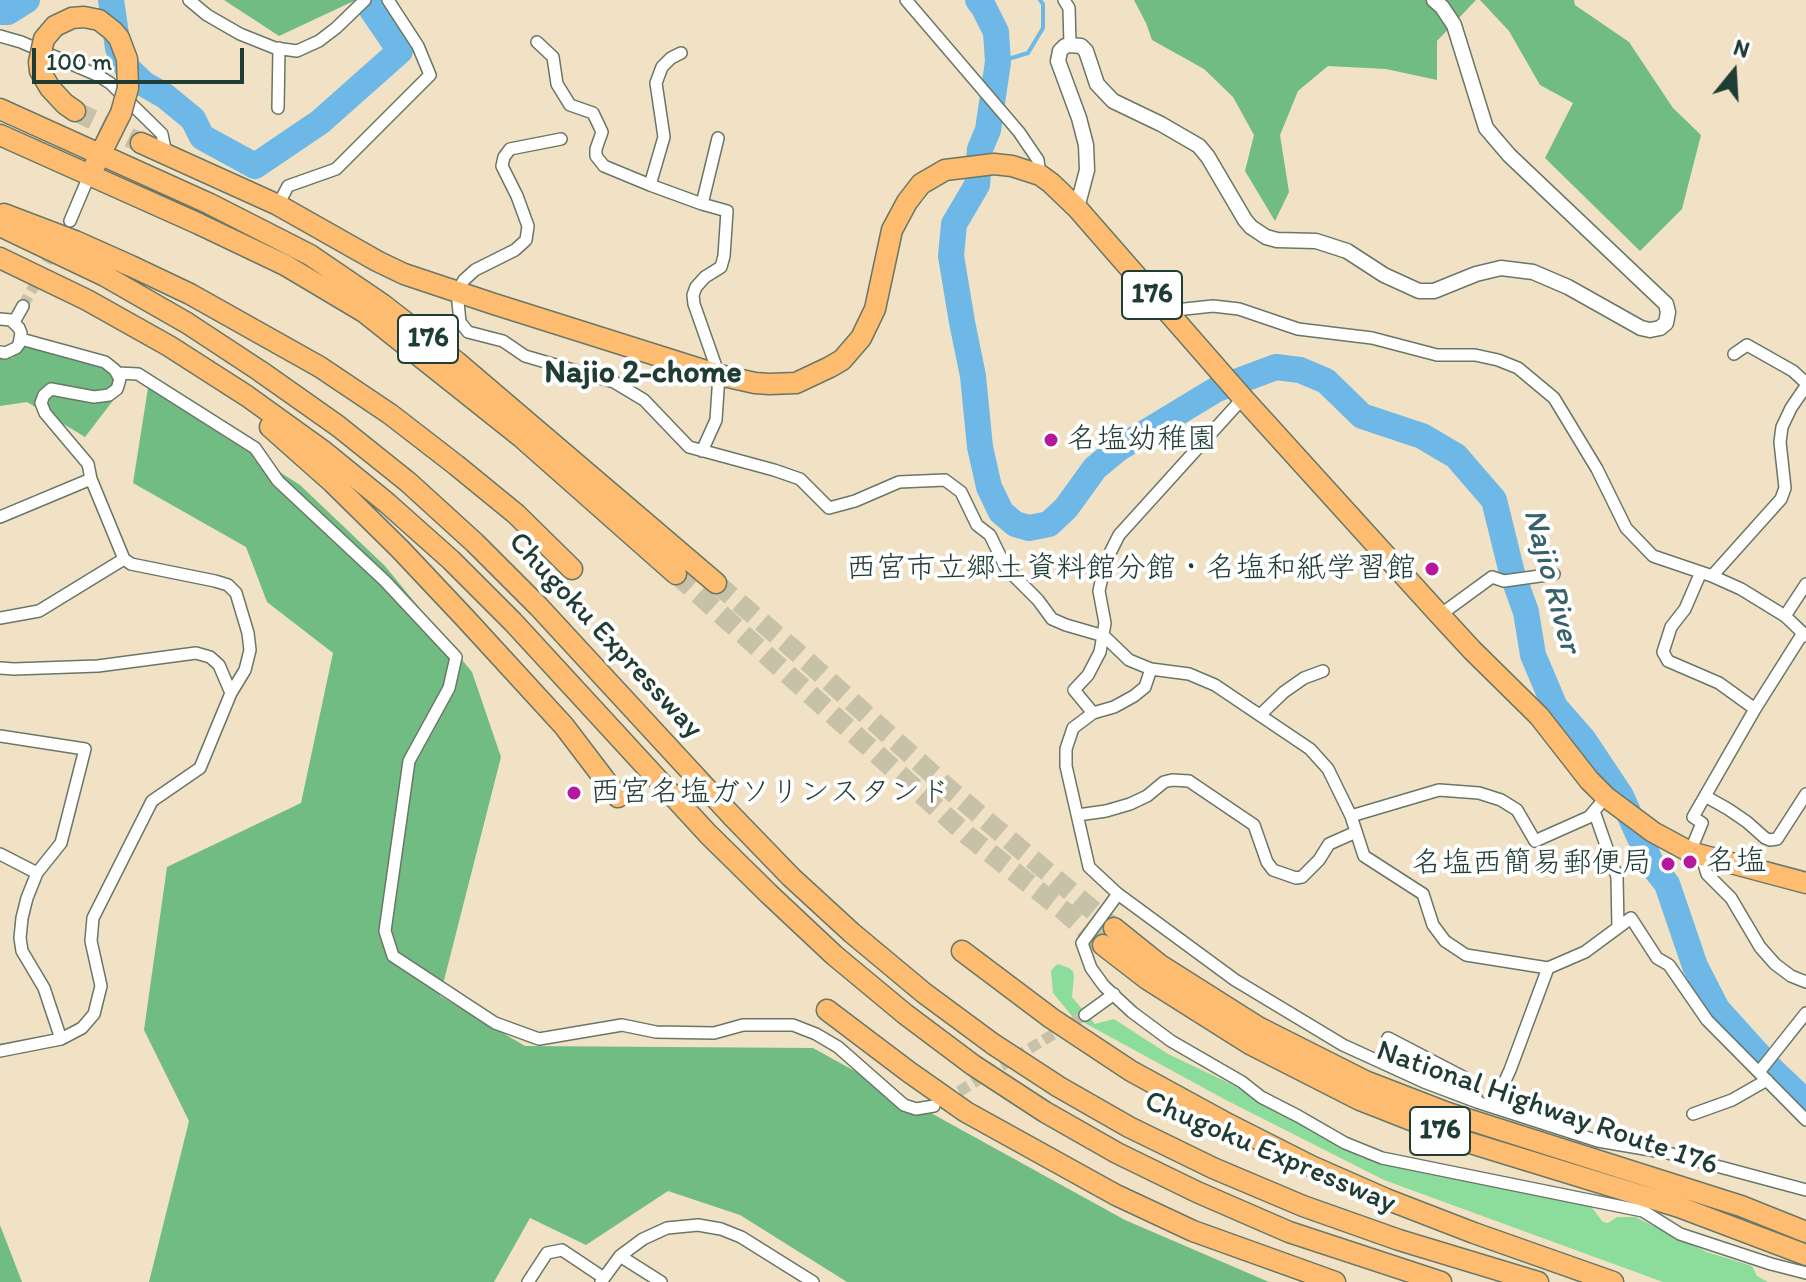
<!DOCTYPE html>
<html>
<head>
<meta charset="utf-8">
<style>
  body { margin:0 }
  #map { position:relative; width:1806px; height:1282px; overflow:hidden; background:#f1e2c5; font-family:Itim,sans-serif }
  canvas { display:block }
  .north { position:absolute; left:1694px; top:32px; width:80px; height:80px; -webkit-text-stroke:6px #fff; paint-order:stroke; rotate:18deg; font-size:22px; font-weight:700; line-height:32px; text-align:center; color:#1f3d34 }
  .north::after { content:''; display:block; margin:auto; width:28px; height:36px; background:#1f3d34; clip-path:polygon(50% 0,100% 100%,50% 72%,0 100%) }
  .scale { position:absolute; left:32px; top:48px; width:212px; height:36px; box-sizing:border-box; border:4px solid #1f3d34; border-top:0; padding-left:10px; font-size:24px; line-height:28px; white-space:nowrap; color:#1f3d34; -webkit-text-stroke:6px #fff; paint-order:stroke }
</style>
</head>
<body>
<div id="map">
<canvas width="1806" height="1282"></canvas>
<div class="north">N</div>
<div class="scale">100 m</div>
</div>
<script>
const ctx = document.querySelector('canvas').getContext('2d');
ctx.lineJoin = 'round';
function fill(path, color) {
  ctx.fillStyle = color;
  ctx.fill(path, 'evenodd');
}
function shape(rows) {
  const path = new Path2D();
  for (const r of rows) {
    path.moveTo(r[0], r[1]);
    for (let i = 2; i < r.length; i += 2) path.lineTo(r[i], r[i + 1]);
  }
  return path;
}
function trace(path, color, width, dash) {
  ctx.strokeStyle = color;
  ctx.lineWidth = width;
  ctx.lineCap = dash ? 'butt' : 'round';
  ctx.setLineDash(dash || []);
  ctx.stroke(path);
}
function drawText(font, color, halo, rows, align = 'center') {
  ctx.font = font + ' Itim,"Klee One",sans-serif';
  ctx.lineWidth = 8;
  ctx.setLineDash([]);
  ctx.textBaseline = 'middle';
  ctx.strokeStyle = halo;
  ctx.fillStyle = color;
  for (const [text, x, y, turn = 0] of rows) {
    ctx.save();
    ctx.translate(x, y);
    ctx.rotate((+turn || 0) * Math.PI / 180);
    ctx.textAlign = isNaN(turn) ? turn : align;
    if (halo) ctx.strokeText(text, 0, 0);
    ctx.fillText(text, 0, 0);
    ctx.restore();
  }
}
const green = shape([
  [1058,964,1069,968,1073,971,1074,976,1072,997,1095,1024,1114,1019,1168,1054,1229,1083,1362,1158,1589,1204,1603,1222,1608,1223,1617,1217,1635,1217,1707,1252,1752,1266,1757,1276,1768,1282,1663,1282,1384,1180,1224,1099,1072,1016,1053,993,1051,971,1054,967]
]);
const forest = shape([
  [224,0,356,0,279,36],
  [1134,0,1476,0,1437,41,1437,80,1386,69,1328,66,1298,91,1280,135,1289,192,1275,221,1245,171,1254,135,1233,97,1204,69,1152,40,1146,23],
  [1480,0,1574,0,1575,5,1629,42,1673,108,1701,135,1682,209,1640,251,1545,158,1573,103,1540,85,1509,31],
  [25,346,108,369,125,385,85,437,27,402,0,406,0,357,12,358],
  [148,388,300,485,385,566,472,672,501,757,440,996,525,1046,813,1048,1125,1220,1269,1282,847,1282,740,1215,668,1191,586,1245,530,1218,494,1282,149,1282,189,1121,144,1030,167,867,301,803,333,653,267,602,246,547,133,483],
  [0,1225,22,1282,0,1282]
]);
const stream = shape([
  [998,62,1028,53,1043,28,1043,4,1040,0]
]);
const river = shape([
  [111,0,118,48,127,68,144,84,165,96,193,119,202,137,255,166,320,122,400,51,372,10,367,0],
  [978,0,984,8,996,32,998,62,988,130,980,149,977,185,954,224,951,256,962,322,973,376,980,447,989,487,1001,512,1015,524,1029,528,1049,524,1066,508,1095,468,1118,449,1217,389,1276,367,1300,370,1326,381,1362,416,1422,436,1456,456,1494,500,1512,573,1526,612,1533,655,1555,707,1583,739,1621,796,1652,865,1667,884,1695,966,1717,1009,1773,1071,1806,1102],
  [0,12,8,12,27,0]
]);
const minorTunnel = shape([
  [23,306,54,249],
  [945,1100,1085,1015]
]);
const trunkTunnel = shape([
  [75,111,141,143],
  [676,574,967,835,1064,911,1103,945],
  [716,583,799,654,949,789,1114,928]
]);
const minor = shape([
  [189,0,207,15,240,34,275,48,297,51,319,41,336,28,365,0],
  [906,0,1019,132,1038,160,1040,175],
  [1064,0,1069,8,1070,45],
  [0,36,21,42,97,75,110,83,162,134,166,154],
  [537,42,553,57,557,84,570,105,593,113,602,132,596,149,596,156,604,166,650,185],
  [681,53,671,58,662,67,656,83,664,137,650,185,702,204],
  [278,108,279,48],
  [561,139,510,149,504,157,502,166,517,196,528,226,526,240,515,250,475,270,464,280,457,292,460,322,468,332,503,341,525,356,614,382,644,400,689,447,774,470,800,479,829,508,855,501,899,482,945,480,961,492,977,525,990,535,1006,568,1038,600,1052,619,1066,625,1104,636,1129,660,1151,669,1189,674,1215,685,1310,749,1328,769,1351,816,1364,856,1423,894,1433,925,1445,941,1466,955,1548,968,1585,952,1631,918,1657,958,1669,965,1707,1020,1806,1120],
  [278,205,288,186,336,169,430,75,418,46,388,0],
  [70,221,89,176],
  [1166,311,1213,306,1239,309,1298,329,1372,338,1437,355,1475,355,1498,360,1518,368,1554,398,1597,469,1626,528,1653,556,1712,576,1741,589,1785,616,1806,636],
  [0,319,11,320,19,328,21,333,19,344,16,348,5,353,0,352],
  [14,322,23,306],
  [1734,354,1747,345,1793,371,1806,383],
  [117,373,138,374,255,448,278,481,385,581,456,657,449,688,409,761,385,931,393,956,495,1023,539,1039,622,1025,656,1032,714,1033,743,1025,793,1025,816,1034,838,1047,904,1105,916,1109,934,1106],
  [1243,398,1119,535,1105,563,1099,591,1105,623,1100,652,1088,675,1074,690,1093,713,1073,728,1066,749,1066,766,1089,867,1118,894,1082,943,1091,968,1104,986,1132,1012,1171,1041,1242,1082,1261,1097,1298,1116,1345,1143,1382,1158,1643,1211,1680,1234,1771,1264,1806,1273],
  [702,451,716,420,719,375,694,304,693,295,696,287,705,277,721,267,724,256,727,211,702,204,718,138],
  [0,517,91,479],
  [1701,572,1685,609,1671,627,1663,652,1668,661,1719,683,1755,709],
  [1712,576,1781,499,1785,488,1780,442,1782,427,1791,408,1806,386],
  [1440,615,1492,577,1504,581,1554,574],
  [1785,616,1806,584],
  [0,618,39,611,124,559],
  [0,668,14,669,98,666,196,653,210,657,219,665,231,693],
  [1093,713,1114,707,1134,696,1145,687,1151,669],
  [1260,715,1284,692,1304,678,1323,671],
  [0,736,85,749,61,843,37,873,27,898,22,918,20,938,22,951,44,988,61,1039],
  [1705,796,1728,809,1747,822,1765,838,1770,840,1777,839,1806,794],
  [1594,811,1617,877,1618,928],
  [1078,815,1106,811,1130,804,1147,796,1164,782,1172,780,1189,781,1254,825,1267,862,1273,870,1296,878,1302,877,1319,860,1329,844,1356,832],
  [1351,816,1439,790,1479,793,1501,800,1517,810,1535,841,1589,817,1606,797],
  [1690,852,1702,823,1693,817,1755,709,1803,633],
  [0,854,37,873],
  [1702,857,1707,874,1731,898,1760,947,1775,964,1791,976,1806,982],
  [1118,894,1235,980,1343,1045,1424,1082,1477,1102,1598,1141,1668,1153,1806,1190],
  [1085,1015,1114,994],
  [1388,1038,1465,1078,1474,1087,1477,1102],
  [0,1051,61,1039,82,1028,94,1014,101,986,91,941,93,918,152,801,200,768,231,693,245,670,250,650,248,633,236,593,228,585,215,581,131,564,124,559,91,479,88,464,45,413,41,403,44,395,51,389,94,397,109,395,117,389,120,379,115,370,105,362,21,339],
  [1759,1072,1806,1013],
  [1493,1107,1510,1070,1548,968],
  [1693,1114,1732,1100,1767,1080],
  [620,1256,661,1282],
  [528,1282,547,1253,562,1250,604,1278],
  [601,1282,620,1256,643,1239,667,1228,698,1225,721,1229,741,1237,813,1282]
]);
const tertiary = shape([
  [1077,208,1087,170,1086,145,1079,118,1058,61,1060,51,1065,46,1070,45,1081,46,1086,51,1097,84,1113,101,1161,124,1199,146,1208,157,1245,220,1251,227,1266,237,1277,240,1316,241,1347,251,1384,275,1419,291,1434,291,1476,274,1501,268,1533,272,1568,287,1641,328,1650,330,1660,328,1666,323,1668,312,1666,304,1509,155,1486,128,1454,25,1442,7,1434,0]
]);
const trunk = shape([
  [39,62,40,71,50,88,65,104,75,111],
  [0,109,210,204,310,255,382,304,457,362,716,583],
  [0,135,199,224,285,265,364,312,521,437,676,574],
  [141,143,278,205,377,261,404,274,494,304,719,375,755,383,769,384,796,383,830,367,842,360,861,338,875,309,892,230,907,202,921,184,945,170,994,164,1012,166,1040,175,1051,183,1077,208,1243,398,1437,612,1472,650,1539,716,1589,780,1606,797,1653,832,1690,852,1806,883],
  [95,165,121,113],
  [1114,928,1160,965,1258,1027,1365,1081,1448,1113,1741,1206,1806,1232],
  [1103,945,1147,979,1250,1044,1360,1100,1467,1142,1679,1207,1806,1255]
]);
const motorway = shape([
  [4,214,75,241,131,266,190,294,320,367,390,414,456,465,516,514,572,569],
  [0,226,105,276,187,323,260,371,338,426,408,482,475,543,539,607,731,815,791,877,852,933,924,993,993,1044,1059,1087,1129,1127,1213,1168,1303,1206,1399,1240,1538,1282],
  [0,258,87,300,169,346,247,396,322,450,387,503,451,560,513,622,708,834,769,894,834,955,905,1014,973,1065,1045,1112,1117,1153,1197,1192,1289,1232,1441,1282],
  [270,427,332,482,400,549,465,618,564,726,618,797],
  [962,951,1051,1018,1131,1071,1228,1124,1311,1166,1386,1199,1474,1233,1613,1282],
  [827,1010,909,1072,966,1112,1116,1195,1193,1231,1335,1282]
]);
const trunkBridge = shape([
  [39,62,44,39,55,26,72,18,84,17,99,20,113,31,119,38,127,59,128,88,121,113]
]);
const markers = [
  [1051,440,8,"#b5179e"],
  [1432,569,8,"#b5179e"],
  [574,793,8,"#b5179e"],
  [1690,862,8,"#b5179e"],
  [1668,864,8,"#b5179e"]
];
const shields = [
  [1152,295,60],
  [428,339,60],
  [1440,1131,60]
];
const shieldNames = [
  ["176",1152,295],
  ["176",428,339],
  ["176",1440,1131]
];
const poiNames = [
  ["名塩幼稚園",1067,440],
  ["西宮市立郷土資料館分館・名塩和紙学習館",1416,569,"right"],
  ["西宮名塩ガソリンスタンド",590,793],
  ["名塩",1706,862],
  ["名塩西簡易郵便局",1652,864,"right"]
];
const streetNames = [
  ["Chugoku Expressway",605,636,47],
  ["National Highway Route 176",1547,1109,19],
  ["Chugoku Expressway",1270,1153,23]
];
const neighbourhoodNames = [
  ["Najio 2-chome",643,374]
];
const waterNames = [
  ["Najio River",1551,581,75]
];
fill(green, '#8cdc9b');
fill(forest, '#71bc83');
trace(stream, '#6eb8e7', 4);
trace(river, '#6eb8e7', 26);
trace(minorTunnel, '#c7c1a8', 11, [11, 5.5]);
trace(trunkTunnel, '#c7c1a8', 20, [20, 10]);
trace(minor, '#687767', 14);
trace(tertiary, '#687767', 17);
trace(trunk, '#687767', 23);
trace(motorway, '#687767', 23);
trace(minor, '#fff', 11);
trace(tertiary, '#fff', 14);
trace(trunk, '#fdbc70', 20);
trace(motorway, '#fdbc70', 20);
trace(trunkBridge, '#687767', 23, []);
trace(trunkBridge, '#fdbc70', 20);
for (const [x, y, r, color] of markers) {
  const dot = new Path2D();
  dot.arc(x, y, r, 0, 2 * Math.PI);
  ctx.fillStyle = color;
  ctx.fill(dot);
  trace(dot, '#fff', 3);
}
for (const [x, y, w] of shields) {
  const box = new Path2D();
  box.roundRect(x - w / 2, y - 24, w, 48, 6);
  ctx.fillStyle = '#fff';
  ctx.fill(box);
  trace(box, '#1f3d34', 2);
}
drawText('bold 28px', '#1f3d34', null, shieldNames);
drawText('30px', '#1f3d34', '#fff', poiNames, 'left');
drawText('30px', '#1f3d34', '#fff', streetNames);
drawText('bold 32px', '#1f3d34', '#fff', neighbourhoodNames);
drawText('italic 32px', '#37626a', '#fff', waterNames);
</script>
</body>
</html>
